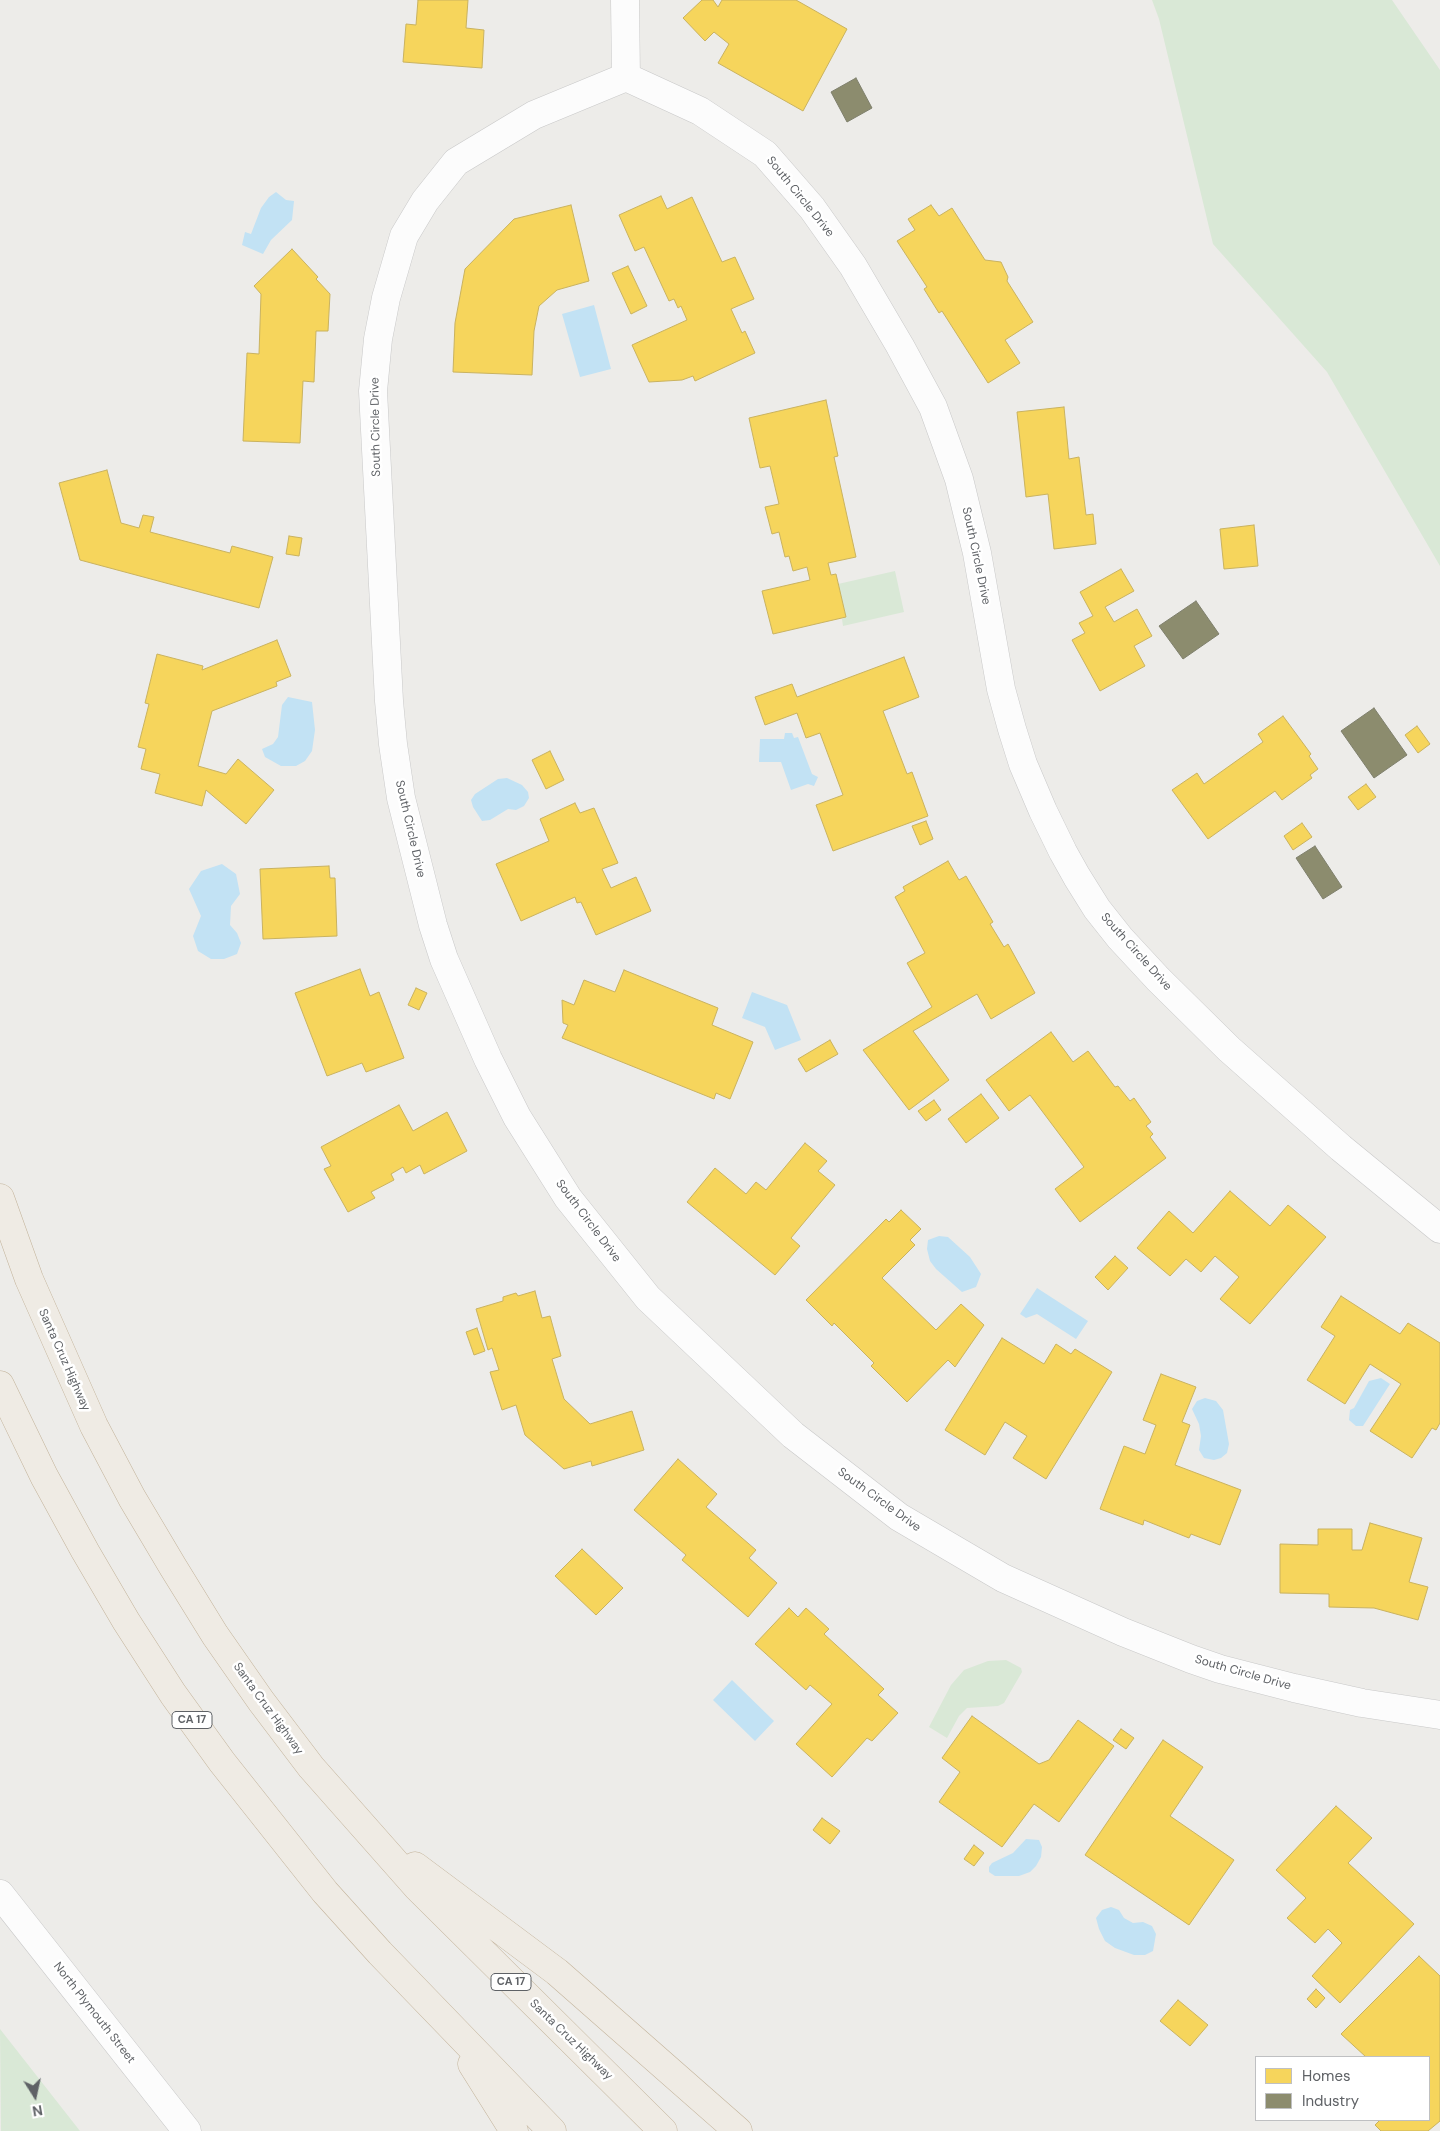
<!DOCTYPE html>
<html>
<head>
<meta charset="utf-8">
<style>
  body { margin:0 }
  #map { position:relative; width:1440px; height:2131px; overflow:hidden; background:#edece9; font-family:"DM Sans",sans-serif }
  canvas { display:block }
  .legend { position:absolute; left:1255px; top:2056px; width:175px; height:65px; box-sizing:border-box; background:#fff; border:1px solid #bfc0c2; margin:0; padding:6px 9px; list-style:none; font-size:15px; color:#5f6266 }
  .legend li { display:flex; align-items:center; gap:10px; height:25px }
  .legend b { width:25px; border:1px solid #bfc0c2 }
  .north { position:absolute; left:10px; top:2071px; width:50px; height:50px; -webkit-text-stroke:4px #fff; paint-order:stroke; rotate:170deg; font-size:14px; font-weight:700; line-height:20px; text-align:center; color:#5f6266 }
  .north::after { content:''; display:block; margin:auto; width:18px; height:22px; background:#5f6266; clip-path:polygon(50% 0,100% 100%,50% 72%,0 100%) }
</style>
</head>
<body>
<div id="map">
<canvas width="1440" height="2131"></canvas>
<ul class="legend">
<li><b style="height:14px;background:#f6d55c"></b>Homes</li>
<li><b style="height:14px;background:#8c8c6e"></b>Industry</li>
</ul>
<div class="north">N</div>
</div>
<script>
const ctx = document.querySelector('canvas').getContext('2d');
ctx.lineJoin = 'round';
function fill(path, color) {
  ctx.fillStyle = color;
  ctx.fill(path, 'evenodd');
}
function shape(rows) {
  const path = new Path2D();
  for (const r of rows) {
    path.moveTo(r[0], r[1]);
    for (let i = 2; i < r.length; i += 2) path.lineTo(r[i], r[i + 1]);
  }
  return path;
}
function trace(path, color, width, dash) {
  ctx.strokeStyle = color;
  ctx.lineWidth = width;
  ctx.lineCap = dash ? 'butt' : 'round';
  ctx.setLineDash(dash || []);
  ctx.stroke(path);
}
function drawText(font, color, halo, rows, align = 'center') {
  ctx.font = font + ' "DM Sans",sans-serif';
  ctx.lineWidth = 5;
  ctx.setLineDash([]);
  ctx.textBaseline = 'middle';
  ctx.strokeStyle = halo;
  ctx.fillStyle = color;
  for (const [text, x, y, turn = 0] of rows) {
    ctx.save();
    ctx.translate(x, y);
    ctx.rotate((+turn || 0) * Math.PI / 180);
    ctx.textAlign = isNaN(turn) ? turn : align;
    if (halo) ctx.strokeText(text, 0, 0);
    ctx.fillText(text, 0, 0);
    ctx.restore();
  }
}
const green = shape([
  [1152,0,1392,0,1440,70,1440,566,1327,372,1213,244,1159,19],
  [895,571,904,612,843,626,842,619,846,617,838,584],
  [1006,1660,1021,1668,1022,1672,1004,1703,998,1706,967,1708,959,1716,947,1738,929,1727,951,1685,964,1670,988,1661],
  [0,2029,80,2131,1,2131]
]);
const water = shape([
  [276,192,286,200,294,201,292,220,271,240,263,254,242,245,245,232,251,234,261,208,269,197],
  [594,305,611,369,580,377,562,314],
  [288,697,312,702,315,730,312,751,305,761,296,766,281,766,265,757,262,749,273,744,278,737,282,705],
  [785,733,792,733,794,738,798,737,812,774,818,777,814,786,808,784,791,790,781,762,759,762,760,739,784,739],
  [507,778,522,785,528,792,529,798,524,806,516,810,508,809,490,820,482,821,473,807,471,800,475,794,498,779],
  [222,864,236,874,240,894,231,906,230,925,237,933,241,943,237,954,224,959,211,959,198,951,193,936,201,916,189,889,201,871],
  [752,992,787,1005,801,1040,775,1050,765,1027,742,1018],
  [939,1236,948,1237,970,1257,981,1274,976,1287,962,1292,936,1269,930,1261,927,1249,928,1240],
  [1037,1288,1088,1321,1076,1339,1037,1314,1026,1318,1020,1314],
  [1381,1378,1390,1384,1363,1426,1356,1426,1349,1420,1350,1410,1354,1408,1369,1381],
  [1205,1398,1216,1401,1223,1410,1229,1444,1227,1453,1221,1458,1214,1460,1204,1458,1199,1450,1201,1436,1199,1424,1192,1409,1197,1401],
  [732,1680,774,1721,755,1741,713,1700],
  [1026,1839,1039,1840,1042,1847,1041,1857,1036,1866,1030,1872,1019,1876,995,1876,989,1872,989,1867,992,1863,1013,1853],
  [1111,1907,1119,1910,1124,1918,1133,1923,1143,1922,1152,1926,1156,1934,1153,1951,1145,1955,1134,1955,1115,1948,1105,1941,1099,1929,1096,1918,1102,1910]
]);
const homes = shape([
  [418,0,468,0,466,28,484,30,482,68,403,62,406,24,416,25,418,0],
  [702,0,713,0,718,7,722,0,796,0,847,29,803,111,718,63,729,44,714,32,705,41,683,18,702,0],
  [661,196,667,209,692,197,722,262,735,257,754,299,731,309,742,333,745,331,755,353,695,381,693,376,682,380,649,382,632,345,687,320,681,306,678,308,674,299,669,301,644,247,635,251,619,215,661,196],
  [571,205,589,281,557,290,539,306,534,331,532,375,453,372,455,323,465,269,514,219,571,205],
  [931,205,939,216,952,208,985,260,1001,262,1008,277,1007,281,1033,322,1005,340,1020,363,988,383,942,311,939,313,924,289,927,287,897,241,915,230,908,219,931,205],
  [292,249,318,277,316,279,330,294,328,331,316,331,314,382,303,381,300,443,243,441,247,353,259,354,261,294,254,286,292,249],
  [628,266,647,306,631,314,612,273,628,266],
  [826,400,838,456,834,457,856,557,828,563,831,575,836,574,846,617,773,634,762,591,810,580,807,567,793,571,789,556,785,557,779,532,772,534,765,507,779,504,770,466,760,468,749,418,826,400],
  [1064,407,1069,459,1079,457,1086,515,1093,514,1096,544,1054,549,1048,494,1026,497,1017,412,1064,407],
  [107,470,121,523,139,528,143,515,154,517,150,532,230,553,232,546,273,557,259,608,80,560,59,483,107,470],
  [1254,525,1258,566,1224,569,1220,529,1254,525],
  [289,536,302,538,299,556,286,554,289,536],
  [1121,569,1134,591,1105,607,1114,622,1137,609,1152,636,1134,646,1145,666,1100,691,1072,640,1085,633,1079,623,1093,616,1080,592,1121,569],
  [277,640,291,676,276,682,277,686,212,711,198,766,226,774,238,759,274,790,246,824,206,790,202,806,155,793,160,774,141,769,146,749,138,747,149,704,145,703,157,654,203,666,202,670,277,640],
  [904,657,919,697,883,711,907,774,912,772,928,816,833,851,816,805,843,795,820,733,806,738,797,713,765,725,755,697,792,684,797,697,904,657],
  [1283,716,1311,754,1309,756,1318,769,1310,775,1312,778,1282,800,1275,791,1208,839,1172,790,1197,773,1204,784,1263,742,1258,734,1283,716],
  [1417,726,1430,744,1418,753,1405,735,1417,726],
  [550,751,564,780,546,789,532,760,550,751],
  [1366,784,1376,797,1358,810,1348,797,1366,784],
  [575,803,580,813,594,808,618,863,602,869,611,888,636,877,651,911,596,935,581,902,577,903,575,897,521,921,496,864,549,841,540,819,575,803],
  [926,821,933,839,920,845,912,826,926,821],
  [1302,823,1312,837,1293,850,1284,836,1302,823],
  [948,861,959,880,966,876,993,922,990,924,1004,947,1008,944,1035,993,991,1019,977,994,913,1031,949,1080,909,1110,863,1050,932,1007,907,963,925,953,895,897,905,891,903,887,948,861],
  [329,866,330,878,335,878,337,936,263,939,260,869,329,866],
  [360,969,370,996,379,992,404,1058,366,1072,362,1063,327,1076,295,993,360,969],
  [624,970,718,1008,712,1025,753,1042,730,1099,716,1093,714,1099,562,1038,568,1025,563,1023,562,1000,574,1005,584,980,615,992,624,970],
  [416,988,427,993,419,1010,408,1005,416,988],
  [1051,1032,1073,1062,1088,1051,1115,1087,1118,1086,1130,1101,1134,1098,1151,1122,1146,1126,1153,1134,1150,1137,1166,1158,1080,1222,1055,1189,1084,1167,1030,1095,1009,1111,986,1080,1051,1032],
  [830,1040,838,1054,806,1072,798,1059,830,1040],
  [981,1094,999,1118,966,1143,948,1119,981,1094],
  [934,1100,941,1110,926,1121,918,1111,934,1100],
  [399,1105,413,1131,447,1112,467,1151,424,1174,420,1165,406,1173,403,1167,391,1174,394,1180,371,1192,375,1198,348,1212,324,1169,331,1166,321,1147,399,1105],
  [805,1143,827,1161,818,1171,835,1185,791,1238,800,1246,775,1275,687,1202,715,1168,746,1194,756,1182,766,1190,805,1143],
  [1230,1191,1270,1226,1288,1205,1326,1237,1250,1324,1220,1299,1239,1277,1215,1256,1201,1272,1186,1259,1170,1276,1137,1248,1169,1211,1193,1233,1230,1191],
  [901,1210,921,1229,910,1240,915,1245,882,1278,936,1330,961,1304,984,1325,955,1367,948,1360,907,1402,871,1366,874,1363,834,1323,832,1326,806,1300,886,1219,889,1222,901,1210],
  [1115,1256,1128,1268,1108,1290,1095,1277,1115,1256],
  [535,1291,542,1318,550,1316,561,1356,552,1359,564,1399,590,1424,632,1411,644,1450,592,1466,591,1461,564,1469,525,1435,516,1405,502,1410,490,1372,499,1370,492,1348,488,1350,476,1309,503,1301,503,1297,516,1293,518,1296,535,1291],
  [1341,1296,1400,1334,1408,1323,1440,1343,1440,1423,1436,1430,1432,1428,1412,1458,1370,1431,1401,1384,1370,1364,1345,1404,1307,1380,1335,1336,1321,1327,1341,1296],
  [477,1328,485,1351,474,1355,466,1332,477,1328],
  [1002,1338,1044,1364,1056,1344,1071,1354,1075,1349,1112,1372,1046,1479,1013,1458,1027,1436,1005,1422,985,1455,945,1430,1002,1338],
  [1161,1374,1196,1387,1182,1422,1190,1425,1175,1465,1241,1490,1220,1545,1191,1534,1189,1538,1144,1520,1143,1525,1100,1509,1124,1446,1145,1454,1156,1425,1143,1420,1161,1374],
  [678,1459,717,1494,706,1507,756,1550,749,1558,777,1583,748,1617,682,1560,686,1555,634,1510,678,1459],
  [1370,1523,1422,1538,1409,1582,1428,1587,1418,1620,1374,1608,1329,1607,1329,1594,1280,1593,1280,1544,1318,1545,1318,1529,1352,1529,1352,1550,1362,1550,1370,1523],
  [582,1549,623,1588,596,1615,555,1576,582,1549],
  [789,1608,798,1617,806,1608,829,1629,824,1634,884,1689,878,1695,898,1713,872,1741,867,1738,832,1777,796,1744,832,1704,810,1685,806,1690,755,1644,789,1608],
  [972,1716,1039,1764,1049,1760,1078,1720,1114,1746,1059,1822,1034,1804,1002,1847,939,1802,960,1772,942,1758,972,1716],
  [1121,1729,1134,1738,1126,1749,1113,1740,1121,1729],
  [1163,1740,1203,1767,1170,1816,1234,1860,1189,1925,1085,1855,1163,1740],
  [1336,1806,1372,1838,1348,1863,1414,1924,1340,2003,1312,1976,1342,1943,1328,1929,1315,1943,1287,1918,1306,1898,1276,1870,1336,1806],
  [822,1818,840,1831,830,1844,813,1830,822,1818],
  [974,1845,984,1853,974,1866,964,1859,974,1845],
  [1419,1956,1440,1976,1440,2121,1428,2131,1381,2131,1375,2125,1380,2120,1429,2120,1429,2057,1366,2057,1341,2034,1419,1956],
  [1316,1989,1325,1998,1316,2008,1307,1999,1316,1989],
  [1178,2000,1208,2025,1190,2046,1160,2021,1178,2000]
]);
const industry = shape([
  [856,78,872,108,847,122,831,92,856,78],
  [1196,601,1219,634,1183,659,1159,626,1196,601],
  [1374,708,1407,755,1374,778,1341,731,1374,708],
  [1315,846,1342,887,1323,899,1296,858,1315,846]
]);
const minor = shape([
  [625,0,626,77],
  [1440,1229,1341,1148,1229,1049,1158,979,1120,938,1097,909,1077,877,1063,852,1043,811,1023,764,1012,729,1001,689,977,553,959,479,933,407,900,346,853,266,812,208,765,154,700,111,626,77,534,115,456,162,425,201,404,236,386,298,378,339,373,391,389,701,393,744,401,798,433,925,444,959,488,1059,517,1117,568,1198,648,1298,793,1435,899,1517,1003,1578,1123,1632,1191,1659,1220,1669,1294,1688,1362,1703,1440,1715]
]);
const tertiary = shape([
  [0,1894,187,2131]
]);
const motorway = shape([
  [0,1198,29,1279,94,1426,132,1498,173,1567,215,1635,261,1701,311,1767,417,1887,663,2131],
  [0,1385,44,1476,85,1551,126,1621,173,1694,222,1762,325,1892,380,1953,552,2131],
  [415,1866,557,1972,738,2131],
  [472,2064,514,2131]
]);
const shields = [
  [192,1720,40],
  [511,1982,40]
];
const shieldNames = [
  ["CA 17",192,1720],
  ["CA 17",511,1982]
];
const streetNames = [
  ["South Circle Drive",800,197,51],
  ["South Circle Drive",376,427,-91],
  ["South Circle Drive",976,556,78],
  ["South Circle Drive",410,829,77],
  ["South Circle Drive",1136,952,48],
  ["South Circle Drive",588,1221,53],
  ["Santa Cruz Highway",64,1360,66],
  ["South Circle Drive",879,1500,36],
  ["South Circle Drive",1243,1673,16],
  ["Santa Cruz Highway",268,1709,54],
  ["North Plymouth Street",94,2013,52],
  ["Santa Cruz Highway",571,2040,44]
];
fill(green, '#d9e8d6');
fill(water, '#c2e2f4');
fill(homes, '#f6d55c');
trace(homes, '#c9b25f', 1);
fill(industry, '#8c8c6e');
trace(industry, '#7e7f6c', 1);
trace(minor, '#c8c8c8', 29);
trace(tertiary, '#c8c8c8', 29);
trace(motorway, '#c2b299', 29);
trace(minor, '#fcfcfc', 28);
trace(tertiary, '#fcfcfc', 28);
trace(motorway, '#efebe4', 28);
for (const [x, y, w] of shields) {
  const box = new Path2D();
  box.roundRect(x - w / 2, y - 8.5, w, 17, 4);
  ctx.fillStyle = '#fff';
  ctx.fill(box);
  trace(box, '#5f6266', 1);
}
drawText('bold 11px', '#5f6266', null, shieldNames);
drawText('12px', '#5f6266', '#fff', streetNames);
</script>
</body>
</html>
